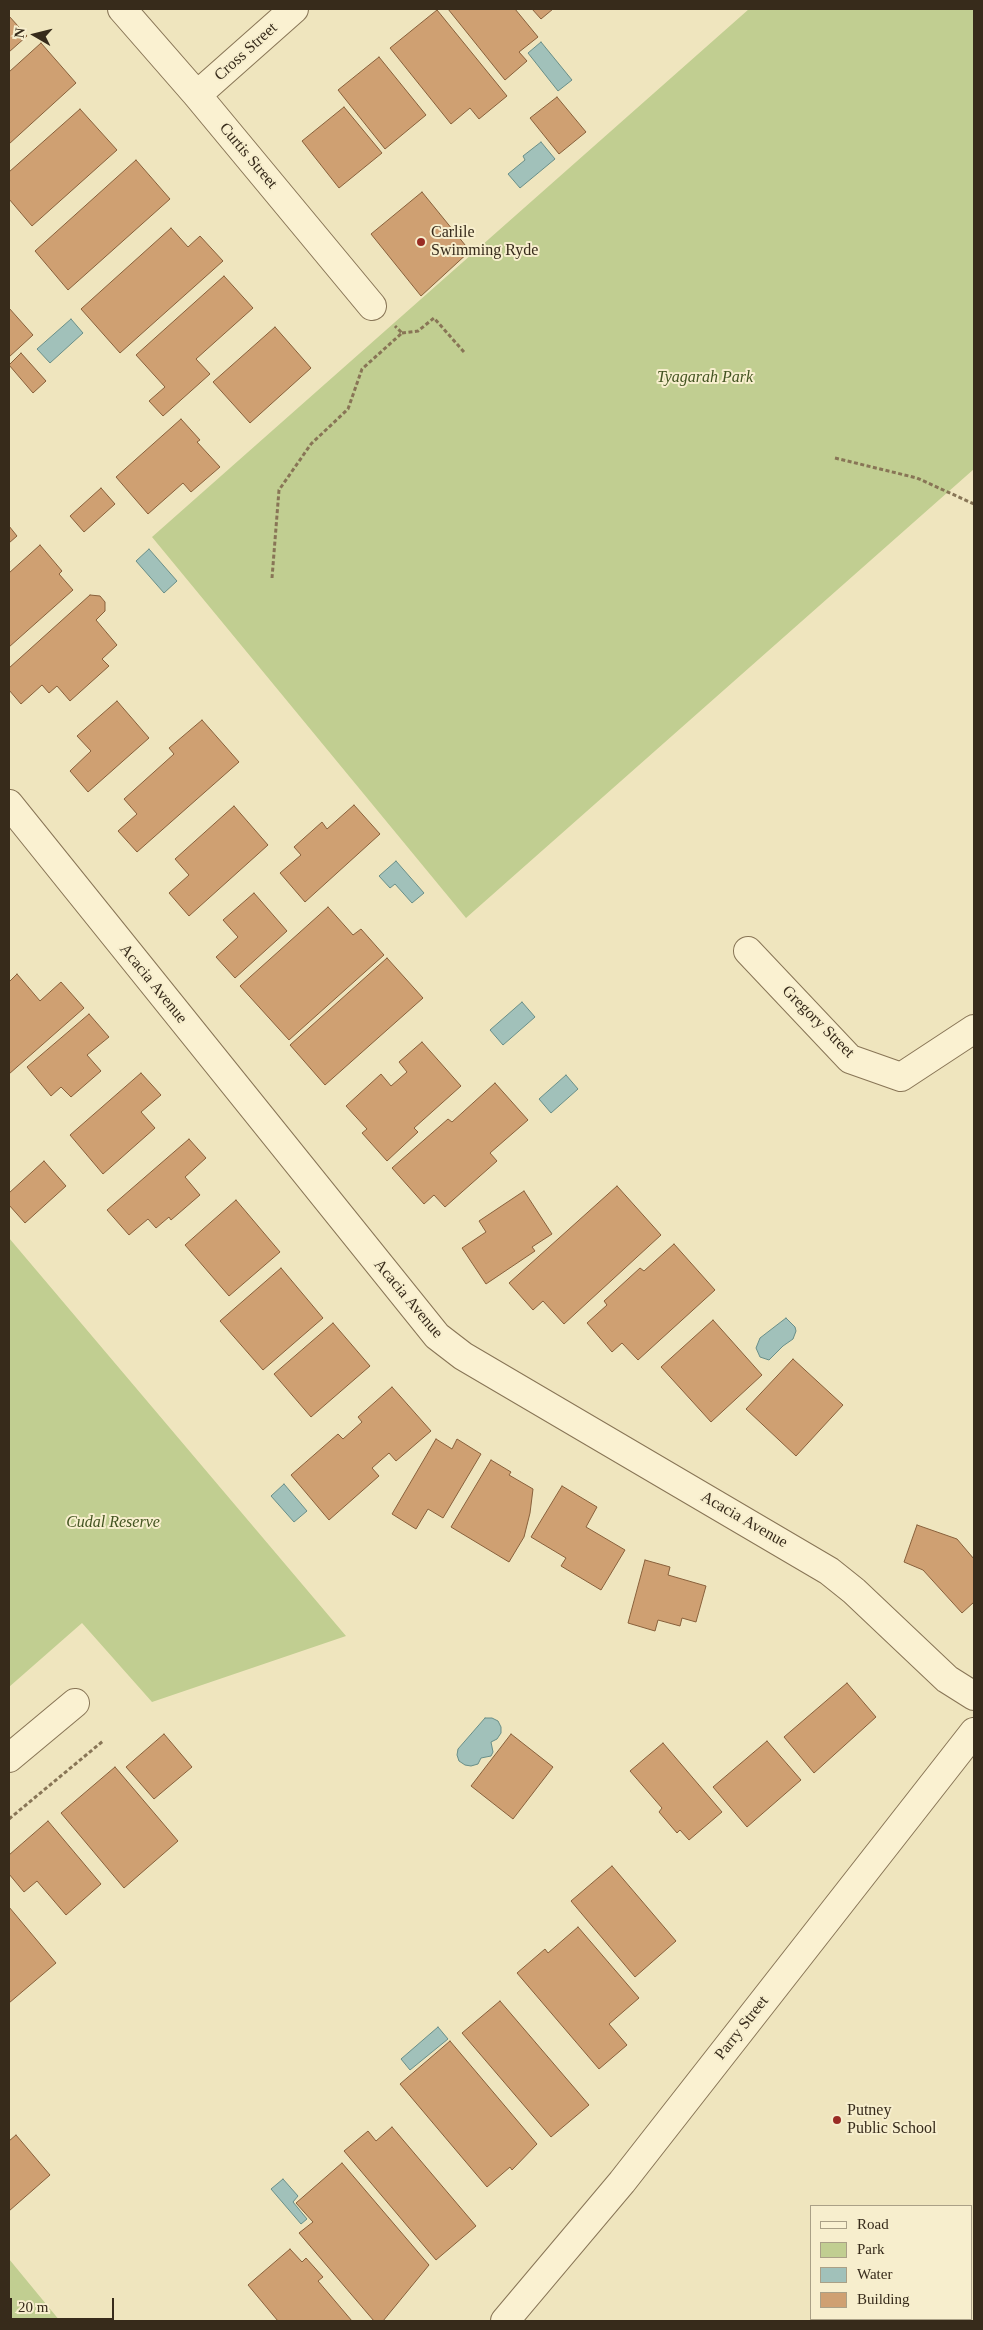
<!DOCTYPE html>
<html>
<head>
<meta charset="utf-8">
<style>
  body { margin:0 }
  #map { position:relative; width:983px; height:2330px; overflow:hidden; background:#efe5be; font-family:Georgia,serif }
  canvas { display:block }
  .frame { position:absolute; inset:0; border:10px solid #372b1b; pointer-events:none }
  .legend { position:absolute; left:810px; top:2205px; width:162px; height:115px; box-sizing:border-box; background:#f7eecd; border:1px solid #aaa086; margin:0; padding:6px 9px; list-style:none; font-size:15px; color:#372b1b }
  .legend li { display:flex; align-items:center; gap:10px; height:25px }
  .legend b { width:25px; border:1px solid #aaa086 }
  .north { position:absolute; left:10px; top:10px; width:50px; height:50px; -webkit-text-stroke:4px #f7eecd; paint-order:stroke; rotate:278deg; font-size:14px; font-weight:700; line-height:20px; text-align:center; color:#372b1b }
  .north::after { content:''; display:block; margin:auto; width:18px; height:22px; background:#372b1b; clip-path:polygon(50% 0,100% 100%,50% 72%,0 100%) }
  .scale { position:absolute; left:10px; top:2298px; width:104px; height:22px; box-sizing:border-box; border:2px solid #372b1b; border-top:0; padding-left:6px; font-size:15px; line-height:18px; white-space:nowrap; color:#372b1b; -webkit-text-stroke:4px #f7eecd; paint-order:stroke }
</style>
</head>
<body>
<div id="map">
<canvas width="983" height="2330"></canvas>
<div class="frame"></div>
<ul class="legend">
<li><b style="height:6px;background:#faf1d1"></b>Road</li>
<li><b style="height:14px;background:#c1ce91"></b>Park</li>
<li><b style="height:14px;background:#a1c1ba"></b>Water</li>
<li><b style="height:14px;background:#cfa072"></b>Building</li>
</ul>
<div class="north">N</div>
<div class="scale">20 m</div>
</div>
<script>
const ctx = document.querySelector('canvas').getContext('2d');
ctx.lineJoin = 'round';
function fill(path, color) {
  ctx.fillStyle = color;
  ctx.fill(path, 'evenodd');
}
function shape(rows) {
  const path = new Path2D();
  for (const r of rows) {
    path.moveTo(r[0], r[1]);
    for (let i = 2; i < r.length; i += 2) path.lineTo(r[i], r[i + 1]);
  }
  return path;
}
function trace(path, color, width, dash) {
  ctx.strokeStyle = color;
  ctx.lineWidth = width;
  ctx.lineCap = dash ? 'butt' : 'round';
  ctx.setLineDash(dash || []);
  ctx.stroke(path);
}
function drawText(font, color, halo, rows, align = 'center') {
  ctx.font = font + ' Georgia,serif';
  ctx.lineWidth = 4;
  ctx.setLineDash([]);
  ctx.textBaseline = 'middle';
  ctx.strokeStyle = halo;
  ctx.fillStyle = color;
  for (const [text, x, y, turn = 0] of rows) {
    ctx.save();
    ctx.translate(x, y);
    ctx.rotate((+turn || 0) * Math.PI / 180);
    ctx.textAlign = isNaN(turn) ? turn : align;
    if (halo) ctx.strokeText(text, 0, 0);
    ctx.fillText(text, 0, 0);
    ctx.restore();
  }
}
const green = shape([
  [749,9,974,9,974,469,466,918,152,537],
  [9,1238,346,1636,152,1702,82,1623,9,1687],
  [9,2259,60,2321,9,2321]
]);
const water = shape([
  [541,42,572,80,558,91,528,53,541,42],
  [541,142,555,159,520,188,508,174,525,160,523,156,541,142],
  [71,319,83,333,50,363,37,349,71,319],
  [149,549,177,581,164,593,136,561,149,549],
  [396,861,424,893,412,903,395,884,390,888,379,876,396,861],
  [522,1002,535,1017,503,1045,490,1030,522,1002],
  [566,1075,578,1089,551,1113,539,1099,566,1075],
  [786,1318,795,1327,796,1331,793,1339,783,1346,769,1360,760,1357,756,1348,760,1338,786,1318],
  [284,1484,307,1511,294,1522,271,1496,284,1484],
  [485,1718,492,1718,498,1721,501,1727,501,1733,497,1739,491,1742,493,1752,491,1756,481,1758,478,1764,471,1766,465,1765,459,1761,457,1755,458,1749,485,1718],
  [438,2027,448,2039,410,2070,401,2059,438,2027],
  [283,2179,298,2196,293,2202,307,2219,301,2224,271,2189,283,2179]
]);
const building = shape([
  [448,9,515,9,538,37,519,52,527,61,505,80,448,9],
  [532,9,553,9,541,19,532,9],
  [437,10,507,96,479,119,470,108,451,124,390,48,437,10],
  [9,16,27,36,9,52,9,16],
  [41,43,76,83,9,144,9,72,41,43],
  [379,57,426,115,385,149,338,90,379,57],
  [557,97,586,132,559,154,530,118,557,97],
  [344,107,382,153,339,188,302,141,344,107],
  [80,109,117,150,32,226,9,199,9,172,80,109],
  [136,160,170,199,68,290,35,251,136,160],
  [422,192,470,251,421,296,371,234,422,192],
  [171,228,188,247,200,236,223,261,120,353,81,309,171,228],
  [224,276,253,308,196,359,210,374,163,416,149,401,165,387,136,355,224,276],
  [9,308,33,335,9,357,9,308],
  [275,327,311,368,250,423,213,382,275,327],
  [21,353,46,381,33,393,9,365,21,353],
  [181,419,200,440,197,442,220,467,191,492,183,483,148,514,116,477,181,419],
  [101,488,115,504,84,532,70,516,101,488],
  [9,526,17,536,9,543,9,526],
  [40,545,62,571,59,574,73,590,9,647,9,573,40,545],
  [90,595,100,596,105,602,105,611,96,620,117,645,102,659,109,666,70,701,57,686,49,693,42,685,21,704,9,690,9,668,90,595],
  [117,701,149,738,88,792,70,771,91,751,77,736,117,701],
  [202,720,239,762,137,852,118,831,137,814,124,799,174,754,169,748,202,720],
  [354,805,380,834,305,902,280,873,301,855,294,847,322,822,327,829,354,805],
  [234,806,268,845,189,916,169,893,189,875,175,859,234,806],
  [254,893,287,931,235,978,216,957,238,937,223,920,254,893],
  [328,907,353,935,361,929,384,955,289,1040,240,986,328,907],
  [387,958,423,998,325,1085,290,1045,387,958],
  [17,974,40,1001,61,982,84,1008,9,1074,9,982,17,974],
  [89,1014,109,1037,87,1055,101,1071,71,1097,61,1087,51,1096,27,1067,89,1014],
  [422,1042,461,1086,414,1128,418,1132,387,1161,362,1133,367,1129,346,1106,381,1074,391,1086,407,1072,399,1062,422,1042],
  [141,1073,161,1095,141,1112,155,1128,103,1174,70,1135,141,1073],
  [495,1083,528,1120,490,1153,497,1161,445,1207,434,1195,424,1204,392,1168,448,1119,452,1122,495,1083],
  [189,1139,206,1158,185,1177,200,1195,171,1220,169,1217,156,1228,148,1219,129,1235,107,1210,189,1139],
  [44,1161,66,1186,25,1223,9,1205,9,1193,44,1161],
  [617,1186,661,1235,564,1324,543,1301,533,1310,509,1283,617,1186],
  [524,1191,552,1234,532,1247,535,1251,486,1284,462,1248,486,1232,479,1221,524,1191],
  [236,1200,280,1252,229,1296,185,1245,236,1200],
  [674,1244,715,1290,638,1360,622,1343,612,1352,587,1323,607,1305,604,1301,640,1268,644,1271,674,1244],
  [281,1268,323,1318,263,1370,220,1321,281,1268],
  [713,1320,762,1375,711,1422,661,1367,713,1320],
  [333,1323,370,1366,311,1417,274,1374,333,1323],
  [793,1359,843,1405,796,1456,746,1409,793,1359],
  [392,1387,431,1431,396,1461,389,1453,372,1468,379,1476,329,1520,291,1475,338,1434,343,1439,362,1422,358,1417,392,1387],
  [436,1439,452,1449,457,1439,481,1454,443,1518,428,1509,416,1529,392,1514,436,1439],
  [491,1460,511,1472,509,1475,533,1489,530,1513,524,1537,509,1562,451,1527,491,1460],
  [562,1486,597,1507,586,1527,625,1550,601,1590,561,1566,566,1558,531,1537,562,1486],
  [917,1525,957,1539,974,1559,974,1602,962,1613,923,1570,904,1562,917,1525],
  [645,1560,670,1567,668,1575,706,1586,696,1622,682,1618,680,1626,658,1620,655,1631,628,1623,645,1560],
  [847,1683,876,1717,814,1773,784,1737,847,1683],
  [164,1734,192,1767,154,1799,126,1767,164,1734],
  [511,1734,553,1767,513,1819,471,1786,511,1734],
  [767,1741,801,1780,747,1827,713,1787,767,1741],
  [663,1743,722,1812,689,1840,680,1830,677,1833,659,1812,662,1808,630,1771,663,1743],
  [115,1767,178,1841,124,1888,61,1813,115,1767],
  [48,1821,101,1884,66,1915,37,1881,24,1892,9,1874,9,1855,48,1821],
  [612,1866,676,1941,635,1977,571,1901,612,1866],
  [9,1907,56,1963,9,2003,9,1907],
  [578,1927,639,1998,609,2024,627,2045,599,2069,517,1973,545,1949,548,1953,578,1927],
  [500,2001,589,2105,551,2137,462,2033,500,2001],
  [450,2041,537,2144,512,2170,510,2167,487,2187,400,2084,450,2041],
  [392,2127,476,2226,436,2260,344,2151,368,2131,376,2141,392,2127],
  [16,2135,50,2175,9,2211,9,2141,16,2135],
  [342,2163,429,2265,383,2321,374,2321,299,2233,313,2222,296,2203,342,2163],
  [290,2249,302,2262,306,2258,323,2277,318,2281,352,2321,278,2321,248,2285,290,2249]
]);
const path = shape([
  [402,333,418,331,434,318,464,352],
  [835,458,917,478,974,504],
  [272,578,279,490,311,444,348,409,362,369,402,333,395,326],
  [9,1819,103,1741]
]);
const minor = shape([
  [122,9,197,95,372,306],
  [197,95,294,9],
  [9,804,437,1336,463,1356,829,1571,854,1591,947,1679,974,1696],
  [748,951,850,1059,901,1077,974,1029],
  [9,1758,75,1703],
  [505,2321,622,2182,974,1732]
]);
const markers = [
  [421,242,5,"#992c24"],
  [837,2120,5,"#992c24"]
];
const streetNames = [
  ["Cross Street",246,52,-42],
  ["Curtis Street",248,156,50],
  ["Acacia Avenue",153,984,51],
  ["Gregory Street",818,1022,45],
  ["Acacia Avenue",408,1299,50],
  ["Acacia Avenue",744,1520,30],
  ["Parry Street",742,2028,-52]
];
const poiNames = [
  ["Carlile",431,233],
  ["Swimming Ryde",431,251],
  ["Putney",847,2111],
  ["Public School",847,2129]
];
const parkNames = [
  ["Tyagarah Park",705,378],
  ["Cudal Reserve",113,1523]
];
fill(green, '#c1ce91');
fill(water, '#a1c1ba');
trace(water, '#688e88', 1);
fill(building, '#cfa072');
trace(building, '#88603b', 1);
trace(minor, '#887556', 30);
trace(path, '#887556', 3, [4, 2.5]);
trace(minor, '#faf1d1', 28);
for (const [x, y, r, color] of markers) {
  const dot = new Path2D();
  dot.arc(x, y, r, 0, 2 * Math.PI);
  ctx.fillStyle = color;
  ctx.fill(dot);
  trace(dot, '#f7eecd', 2);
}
drawText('16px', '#372b1b', '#f7eecd', streetNames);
drawText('16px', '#372b1b', '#f7eecd', poiNames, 'left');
drawText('italic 16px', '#435421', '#f7eecd', parkNames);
</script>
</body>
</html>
